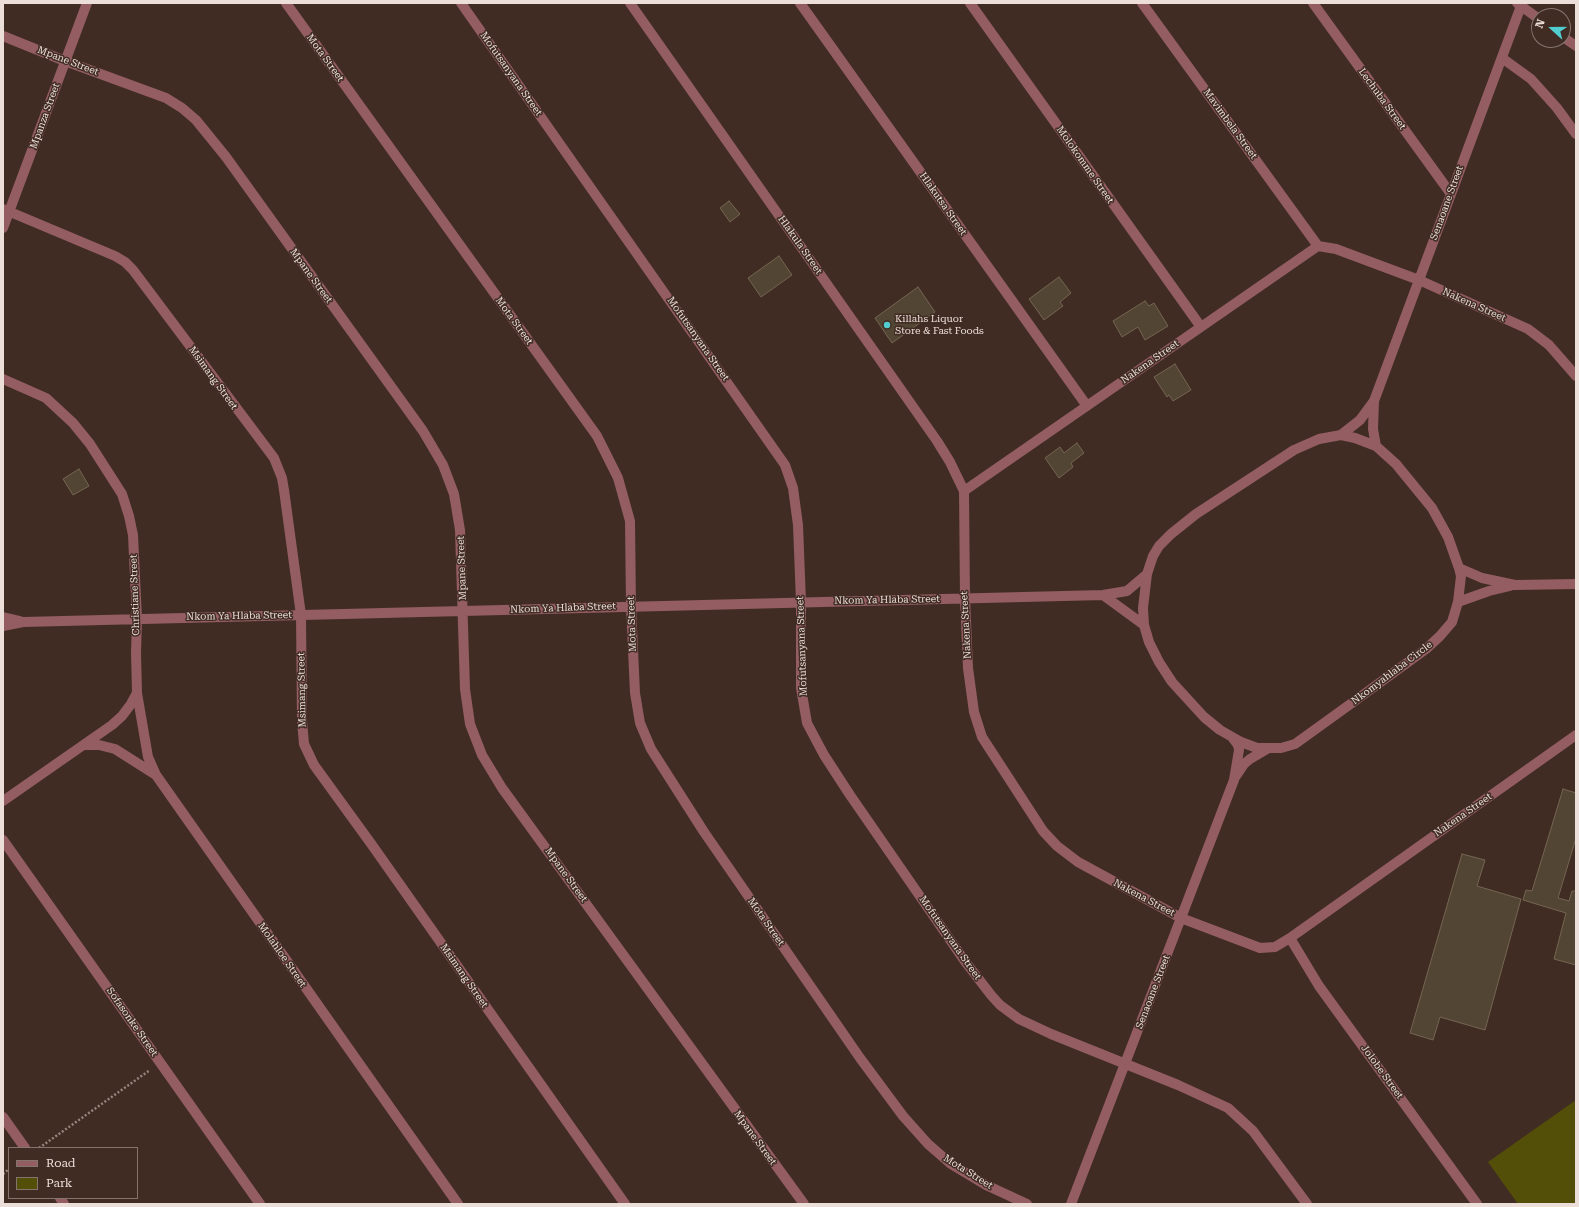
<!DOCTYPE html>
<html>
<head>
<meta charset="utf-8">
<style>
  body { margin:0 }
  #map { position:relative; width:1579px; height:1207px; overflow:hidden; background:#402c23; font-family:"Roboto Serif",serif }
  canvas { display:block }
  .frame { position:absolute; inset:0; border:4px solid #ecdfd9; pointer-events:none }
  .legend { position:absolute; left:8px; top:1147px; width:130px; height:52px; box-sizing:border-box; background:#402c23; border:1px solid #85746c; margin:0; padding:5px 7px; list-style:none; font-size:12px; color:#ecdfd9 }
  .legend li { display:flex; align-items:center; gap:8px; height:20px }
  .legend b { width:20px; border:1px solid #85746c }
  .north { position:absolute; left:1531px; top:8px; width:40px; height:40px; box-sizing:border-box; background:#402c23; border:1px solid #85746c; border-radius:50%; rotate:291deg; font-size:11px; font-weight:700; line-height:16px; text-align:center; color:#ecdfd9 }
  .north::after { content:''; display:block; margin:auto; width:14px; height:18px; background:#52cdcf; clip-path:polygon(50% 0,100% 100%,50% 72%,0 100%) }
</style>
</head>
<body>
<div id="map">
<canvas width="1579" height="1207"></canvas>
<div class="frame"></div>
<ul class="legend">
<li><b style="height:5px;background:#935d61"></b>Road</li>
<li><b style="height:11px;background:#534f09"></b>Park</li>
</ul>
<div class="north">N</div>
</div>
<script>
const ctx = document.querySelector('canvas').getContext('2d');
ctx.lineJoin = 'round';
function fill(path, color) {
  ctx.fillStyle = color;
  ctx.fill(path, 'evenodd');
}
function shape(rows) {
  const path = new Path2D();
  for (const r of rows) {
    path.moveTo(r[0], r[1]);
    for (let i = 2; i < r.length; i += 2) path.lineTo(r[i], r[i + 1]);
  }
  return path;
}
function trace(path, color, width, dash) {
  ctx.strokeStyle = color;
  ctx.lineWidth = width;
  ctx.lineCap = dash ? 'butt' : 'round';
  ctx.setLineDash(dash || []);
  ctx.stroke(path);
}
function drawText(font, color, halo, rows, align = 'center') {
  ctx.font = font + ' "Roboto Serif",serif';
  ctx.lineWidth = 3;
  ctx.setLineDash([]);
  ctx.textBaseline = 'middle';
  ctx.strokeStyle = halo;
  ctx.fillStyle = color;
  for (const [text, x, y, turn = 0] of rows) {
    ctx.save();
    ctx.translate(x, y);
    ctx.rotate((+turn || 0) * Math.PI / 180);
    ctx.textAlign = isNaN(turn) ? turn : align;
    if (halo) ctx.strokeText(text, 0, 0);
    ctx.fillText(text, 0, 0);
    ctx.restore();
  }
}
const green = shape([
  [1576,1100,1576,1204,1518,1204,1488,1162]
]);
const building = shape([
  [729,201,740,214,730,222,720,208,729,201],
  [779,256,792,275,761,297,748,278,779,256],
  [1059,277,1071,293,1060,302,1063,306,1044,320,1029,299,1059,277],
  [918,287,935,312,892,343,875,318,918,287],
  [1145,301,1149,306,1154,303,1168,326,1145,340,1138,327,1122,337,1113,321,1145,301],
  [1175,364,1191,390,1173,401,1169,395,1167,397,1154,377,1175,364],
  [1077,443,1084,453,1071,463,1073,467,1059,478,1045,458,1060,447,1064,453,1077,443],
  [79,469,89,486,73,495,63,479,79,469],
  [1563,789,1576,793,1576,838,1558,898,1569,901,1572,891,1576,891,1576,965,1554,959,1566,913,1523,900,1526,890,1532,891,1563,789],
  [1462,854,1485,860,1477,886,1521,899,1485,1030,1440,1017,1433,1040,1410,1033,1462,854]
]);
const path = shape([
  [39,1148,150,1070],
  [3,1174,9,1169]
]);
const minor = shape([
  [286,3,597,436,618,478,630,521,631,606,635,693,640,723,651,749,704,832,860,1058,903,1116,928,1144,951,1164,986,1185,1027,1204],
  [461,3,785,465,793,488,798,525,801,602,801,688,807,723,824,755,850,795,964,960,991,995,1000,1005,1019,1019,1051,1034,1178,1085,1228,1108,1253,1131,1307,1204],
  [630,3,937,441,950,462,964,491,965,598,968,668,974,712,982,737,1043,831,1057,846,1078,862,1181,918,1260,948,1275,947,1290,938,1576,735],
  [800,3,1087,406],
  [970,3,1201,327],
  [1142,3,1318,246],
  [1313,3,1451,194],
  [1517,3,1539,19],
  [3,36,65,61,166,98,182,108,196,120,226,157,423,431,443,465,454,494,460,530,465,689,470,724,482,755,502,788,804,1204],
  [1563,37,1576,46],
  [1502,58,1531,79,1557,108,1576,134],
  [3,209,115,256,125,262,133,270,274,458,282,478,284,490,301,615,302,721,304,744,314,765,372,845,625,1204],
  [3,228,87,3],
  [3,379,46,398,73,423,90,444,122,494,129,516,133,535,137,619,136,653,137,693,131,704,122,716,112,725,3,801],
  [1374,401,1373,429,1376,446],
  [1341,435,1355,438,1376,446,1396,464,1432,508,1448,537,1459,568,1461,576,1458,602,1452,622,1440,636,1426,649,1356,700,1295,744,1281,748,1257,748,1241,742,1220,730,1204,717,1172,682,1159,662,1149,642,1144,625,1143,608,1147,574,1153,556,1159,546,1171,534,1196,514,1294,450,1319,439,1341,435],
  [1341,435,1360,420,1374,401,1521,6],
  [964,491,1318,246,1336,249,1419,280,1528,329,1549,345,1576,376],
  [1459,568,1482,578,1515,585,1576,584],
  [1103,595,1144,625],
  [1458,602,1489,591,1510,586],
  [3,617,20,621],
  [3,626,23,622,1103,595,1127,591,1147,574],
  [137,693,148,757,156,775,458,1204],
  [84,745,99,745,115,749,156,775],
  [1236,776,1244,764,1250,759,1267,749],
  [3,840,260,1204],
  [1290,938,1319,986,1477,1204],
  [3,1117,25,1148],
  [60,1198,64,1204],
  [1071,1204,1234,780,1239,750,1238,745,1232,737]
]);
const markers = [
  [887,325,4,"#52cdcf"]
];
const streetNames = [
  ["Mota Street",325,58,54],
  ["Mpane Street",68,61,21],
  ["Mofutsanyana Street",511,74,55],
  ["Lechuba Street",1382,99,54],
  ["Mpanza Street",45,116,-70],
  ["Mavimbela Street",1230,124,54],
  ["Molokomme Street",1085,165,55],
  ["Senaoane Street",1447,203,-70],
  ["Hlakutsa Street",943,204,55],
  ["Hlakula Street",800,245,55],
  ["Mpane Street",311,276,54],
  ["Nakena Street",1474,305,24],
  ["Mota Street",514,321,54],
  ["Mofutsanyana Street",698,339,55],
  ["Nakena Street",1150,362,-35],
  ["Msimang Street",213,378,54],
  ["Mpane Street",462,568,-92],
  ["Christiane Street",135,595,-92],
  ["Nkom Ya Hlaba Street",887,600,-1],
  ["Nkom Ya Hlaba Street",563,608,-2],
  ["Nkom Ya Hlaba Street",239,616,-1],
  ["Mota Street",632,624,-92],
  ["Nakena Street",966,625,-93],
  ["Mofutsanyana Street",802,646,-92],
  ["Nkomyahlaba Circle",1392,673,-37],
  ["Msimang Street",302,690,-91],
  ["Nakena Street",1463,815,-35],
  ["Mpane Street",566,875,54],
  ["Nakena Street",1144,898,28],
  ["Mota Street",766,922,55],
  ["Mofutsanyana Street",950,938,55],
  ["Molahloe Street",282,955,55],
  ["Msimang Street",464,976,55],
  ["Senaoane Street",1153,992,-69],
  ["Sofasonke Street",132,1022,55],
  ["Jolobe Street",1382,1072,54],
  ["Mpane Street",755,1138,54],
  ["Mota Street",968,1172,32]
];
const poiNames = [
  ["Killahs Liquor",895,319],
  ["Store & Fast Foods",895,331]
];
fill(green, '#534f09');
fill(building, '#524533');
trace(building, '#746653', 1);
trace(path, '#96857d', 2.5, [2, 2]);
trace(minor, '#935d61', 10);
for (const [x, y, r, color] of markers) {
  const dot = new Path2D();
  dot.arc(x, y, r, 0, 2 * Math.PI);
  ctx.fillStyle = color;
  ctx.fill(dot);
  trace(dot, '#402c23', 1.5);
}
drawText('10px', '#ecdfd9', '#402c23', streetNames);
drawText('10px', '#ecdfd9', '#402c23', poiNames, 'left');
</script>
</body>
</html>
